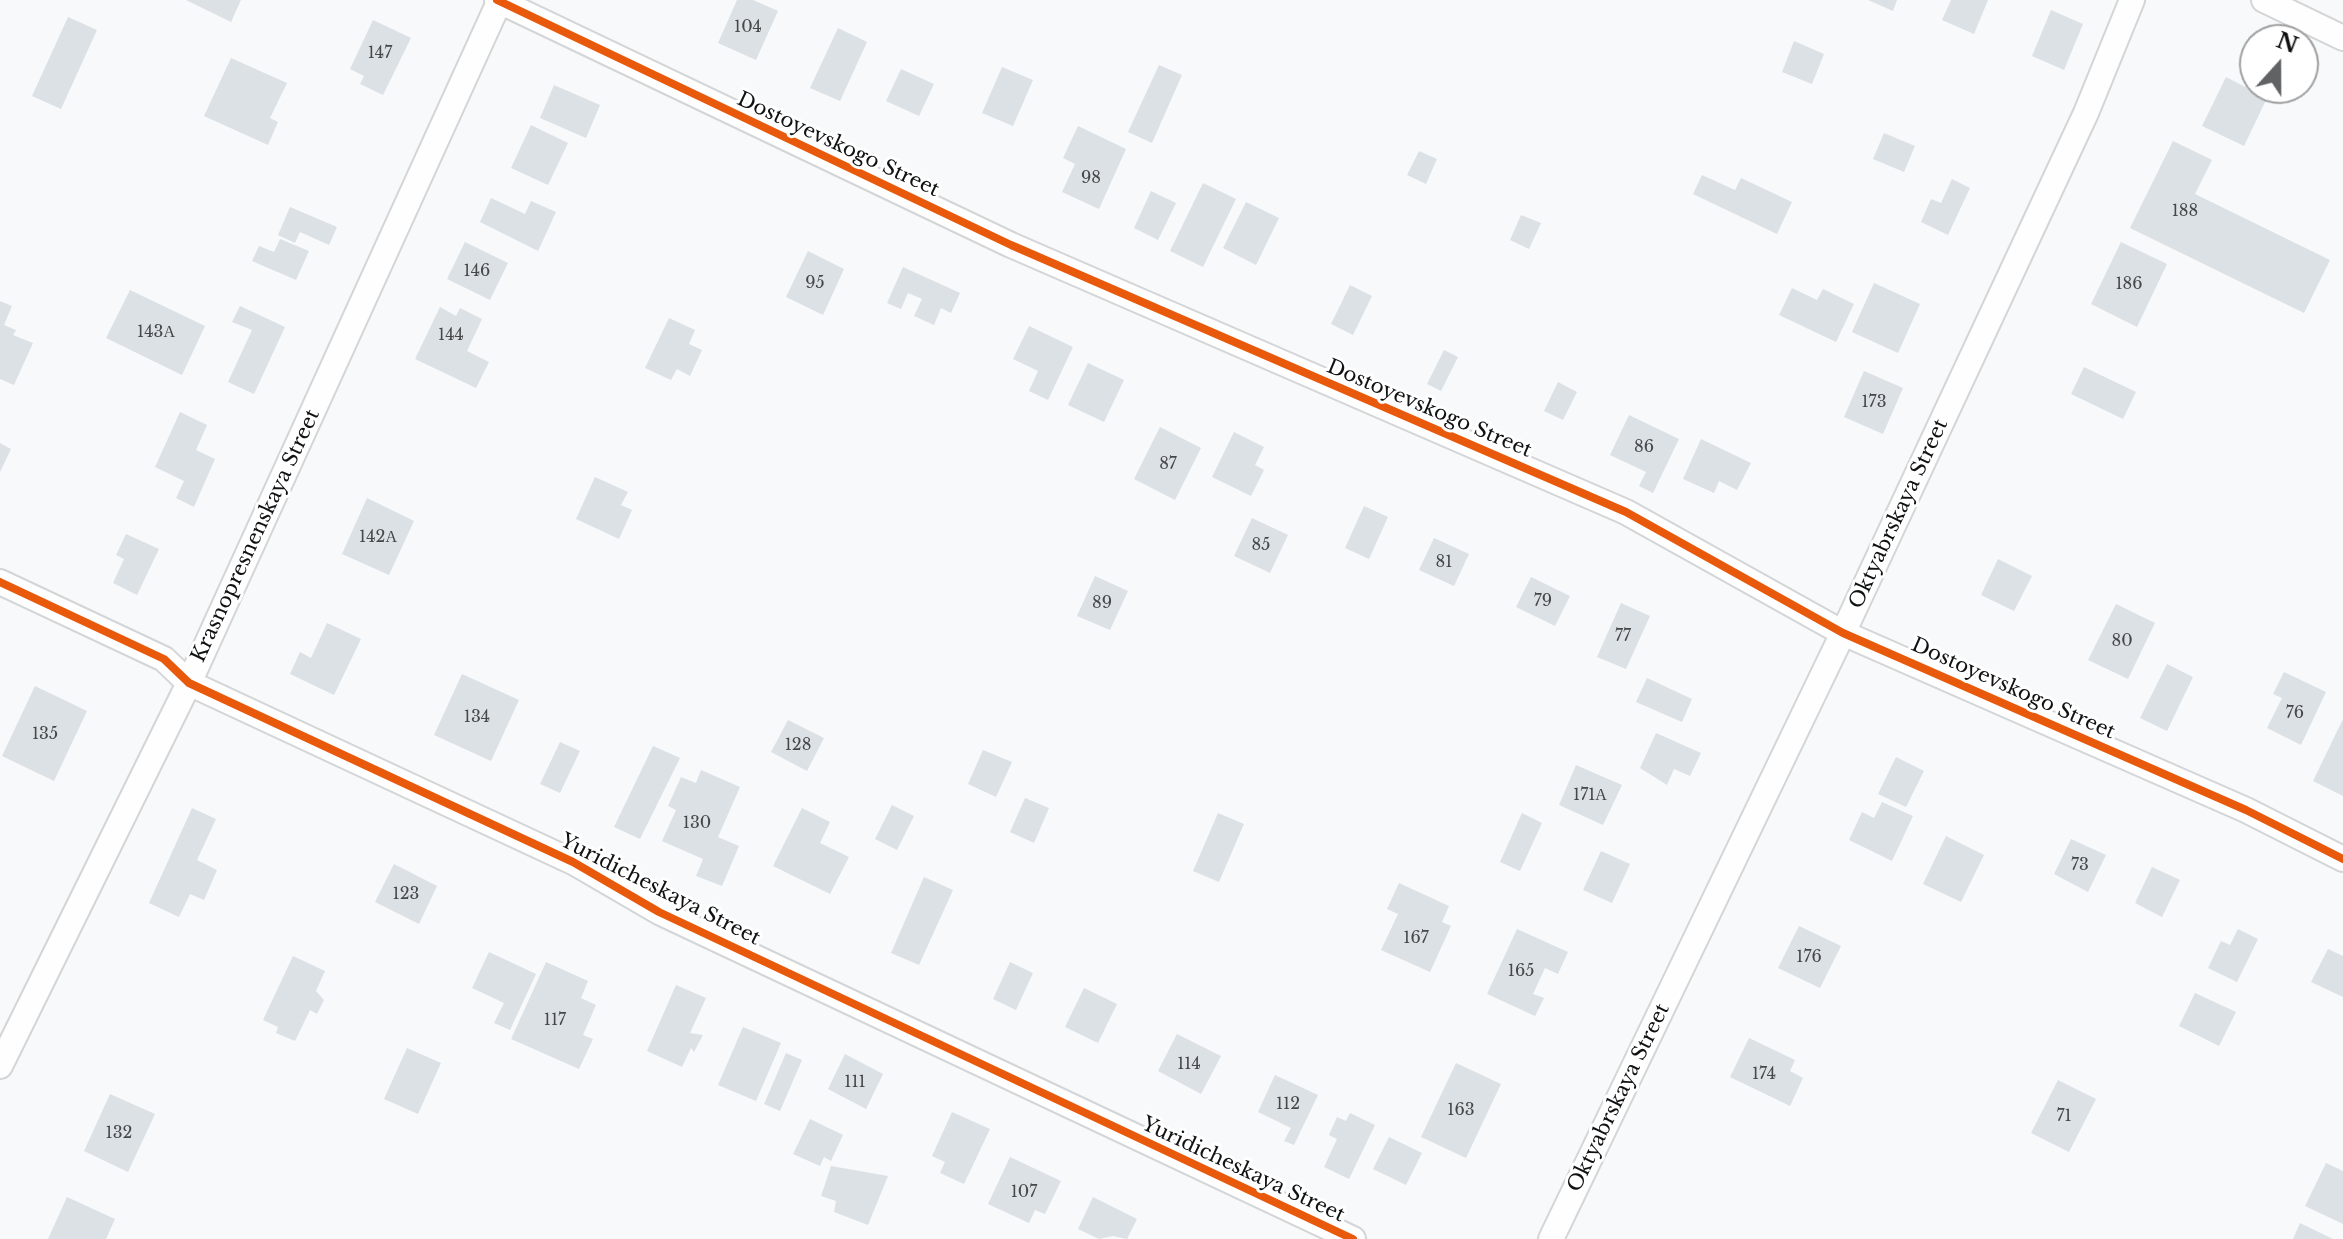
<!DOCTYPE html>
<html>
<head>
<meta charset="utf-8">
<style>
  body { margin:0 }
  #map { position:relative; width:2343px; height:1239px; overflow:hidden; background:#f7f9fb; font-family:"Libre Baskerville",serif }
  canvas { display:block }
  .north { position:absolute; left:2239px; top:24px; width:80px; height:80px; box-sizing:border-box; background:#fff; border:2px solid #9fa0a0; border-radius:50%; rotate:21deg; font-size:22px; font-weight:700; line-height:32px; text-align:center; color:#101112 }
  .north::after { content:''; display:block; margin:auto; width:28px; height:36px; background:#616264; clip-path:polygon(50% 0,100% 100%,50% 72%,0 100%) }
</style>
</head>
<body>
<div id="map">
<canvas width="2343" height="1239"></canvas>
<div class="north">N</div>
</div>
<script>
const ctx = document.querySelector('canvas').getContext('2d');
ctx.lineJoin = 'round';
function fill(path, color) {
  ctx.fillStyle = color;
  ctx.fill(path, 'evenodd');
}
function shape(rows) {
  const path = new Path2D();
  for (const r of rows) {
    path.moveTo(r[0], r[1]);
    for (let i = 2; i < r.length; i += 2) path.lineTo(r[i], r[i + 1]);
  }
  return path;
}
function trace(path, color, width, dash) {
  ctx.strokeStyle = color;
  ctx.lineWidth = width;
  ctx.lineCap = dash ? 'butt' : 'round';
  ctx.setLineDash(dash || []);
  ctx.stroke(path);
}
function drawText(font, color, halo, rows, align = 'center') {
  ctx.font = font + ' "Libre Baskerville",serif';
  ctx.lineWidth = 6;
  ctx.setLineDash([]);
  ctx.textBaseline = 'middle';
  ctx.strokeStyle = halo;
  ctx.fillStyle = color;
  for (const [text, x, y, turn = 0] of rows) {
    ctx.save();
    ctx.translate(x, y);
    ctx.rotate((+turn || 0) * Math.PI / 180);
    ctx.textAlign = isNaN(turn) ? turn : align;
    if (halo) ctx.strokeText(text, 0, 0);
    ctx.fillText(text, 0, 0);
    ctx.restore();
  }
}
const building = shape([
  [186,0,241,0,231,22],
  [737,0,753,0,778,11,756,60,718,43],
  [1868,0,1897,0,1893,11],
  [1951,0,1988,0,1974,34,1942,20],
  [2051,10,2083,24,2064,70,2032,56],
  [68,17,97,30,61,109,32,96],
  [373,20,411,38,383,95,360,84,364,76,350,69],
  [838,28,867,42,840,101,810,88],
  [1794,41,1824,54,1812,84,1782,72],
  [231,58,287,83,270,118,278,122,268,145,204,116],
  [1159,65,1182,75,1152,143,1128,132],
  [1002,67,1033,80,1013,126,982,113],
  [901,69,934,84,919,116,886,101],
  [2226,77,2267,98,2244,146,2202,126],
  [554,85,600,105,586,138,540,118],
  [531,125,568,143,548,185,511,168],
  [1078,126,1126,149,1099,209,1062,192,1075,164,1063,158],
  [1884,133,1915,146,1904,172,1873,159],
  [2173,141,2212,160,2195,194,2330,260,2304,313,2130,228],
  [1419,151,1437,159,1426,184,1407,175],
  [1702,175,1735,190,1741,178,1792,202,1777,234,1693,194],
  [1952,179,1970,188,1948,235,1921,222,1931,199,1941,203],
  [1203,183,1236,199,1203,267,1170,251],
  [1151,191,1176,203,1158,240,1134,228],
  [491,198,525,214,531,201,556,212,538,251,480,222],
  [1246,202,1279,218,1256,265,1223,248],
  [290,207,337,227,329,245,300,232,295,243,278,235],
  [1521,215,1541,223,1529,249,1510,240],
  [280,239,309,251,296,280,252,261,259,246,274,252],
  [465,242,508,263,490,300,447,279],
  [2121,242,2167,264,2137,327,2091,304],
  [808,251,844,269,823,315,786,297],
  [903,267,960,293,951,313,941,308,934,325,914,316,922,299,908,293,901,309,887,303],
  [1874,283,1920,304,1898,353,1852,332],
  [1350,285,1372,296,1353,335,1331,324],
  [1792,288,1817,300,1823,289,1854,304,1836,342,1779,315],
  [130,290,205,326,182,375,106,338],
  [0,301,12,306,4,325,16,330,13,335,33,343,14,385,0,379],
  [240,306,285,327,254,394,228,382,252,330,232,322],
  [440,307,456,316,460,308,482,319,467,351,489,362,476,388,415,359],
  [669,318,695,330,689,344,702,350,690,376,677,369,671,380,645,368],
  [1029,326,1073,347,1048,400,1029,391,1038,371,1013,359],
  [1444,350,1458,357,1441,391,1427,384],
  [1088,363,1124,380,1104,422,1068,405],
  [2084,367,2136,392,2123,419,2071,394],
  [1864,371,1903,388,1883,434,1844,417],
  [1558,382,1577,392,1563,420,1544,411],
  [180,412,207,425,196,450,215,459,194,507,176,498,184,481,155,467],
  [1629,415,1679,439,1653,493,1639,486,1646,472,1610,455],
  [1160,427,1201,448,1175,500,1134,479],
  [1234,432,1264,447,1255,465,1264,470,1251,496,1212,477],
  [1701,439,1751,463,1737,490,1719,481,1714,493,1683,479],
  [0,443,11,449,0,472],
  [595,477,628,492,621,505,632,510,619,539,576,519],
  [367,498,414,521,389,575,342,554],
  [1364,506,1388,517,1369,559,1345,548],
  [1252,518,1288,535,1270,573,1234,556],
  [126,534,159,549,137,595,113,583,124,559,116,555],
  [1434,538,1469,554,1454,586,1419,570],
  [1998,559,2032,576,2014,611,1981,595],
  [1095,576,1128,591,1110,630,1077,616],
  [1531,577,1570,596,1555,626,1516,607],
  [1621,603,1650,616,1626,669,1597,657],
  [2116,604,2155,623,2128,679,2088,660],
  [327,623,361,639,334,695,290,674,300,652,311,658],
  [2167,664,2193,677,2167,731,2140,718],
  [2284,672,2326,692,2301,745,2267,728,2282,698,2273,694],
  [462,674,519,700,491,761,434,735],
  [1647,678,1692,699,1682,722,1636,702],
  [35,686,87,711,54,781,2,756],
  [2343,719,2343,796,2313,781],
  [788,720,824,738,807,771,771,752],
  [1656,733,1701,753,1690,776,1674,769,1667,785,1640,768],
  [560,742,580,751,560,793,540,784],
  [653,746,680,758,640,839,614,827],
  [983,750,1012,762,996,797,968,784],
  [1896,757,1924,771,1906,807,1878,794],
  [1576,765,1622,785,1603,825,1559,805],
  [701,770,740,787,718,837,739,846,722,886,696,876,703,859,662,841,676,810,668,806,681,777,696,783],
  [1025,798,1049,808,1034,843,1010,832],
  [1882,802,1913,816,1892,861,1849,840,1862,812,1874,818],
  [892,805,914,816,897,850,875,839],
  [192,808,216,819,197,860,217,870,204,900,190,894,179,917,149,903],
  [802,808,830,822,820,843,849,857,830,894,773,866],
  [1218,813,1244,824,1219,882,1193,871],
  [1522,813,1542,823,1520,871,1500,862],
  [1946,836,1984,855,1961,902,1923,884],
  [2071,839,2106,855,2088,892,2054,874],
  [1601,851,1630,864,1612,903,1583,890],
  [394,864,437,886,419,924,375,902],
  [2152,867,2180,880,2162,917,2135,903],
  [924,877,953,890,919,965,891,953],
  [1399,883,1449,906,1442,922,1451,926,1430,972,1381,950,1398,914,1387,909],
  [1799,926,1841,946,1820,988,1778,968],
  [1517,929,1568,952,1558,974,1545,968,1533,994,1544,998,1535,1016,1487,994],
  [2238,929,2258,939,2237,982,2208,968,2221,941,2230,945],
  [2328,949,2343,956,2343,997,2311,982],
  [489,952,536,974,510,1030,494,1023,504,1003,472,988],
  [293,956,325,971,316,991,324,1000,317,1014,310,1010,295,1041,276,1033,278,1027,263,1020],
  [546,962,588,981,581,998,596,1005,583,1035,593,1039,579,1069,511,1039],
  [1010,962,1033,973,1016,1010,993,999],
  [676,985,706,998,690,1033,703,1035,694,1052,691,1048,682,1067,647,1051],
  [1084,988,1117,1004,1098,1043,1065,1027],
  [2195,993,2236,1012,2219,1046,2179,1026],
  [743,1027,781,1043,756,1101,718,1085],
  [1177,1034,1221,1056,1201,1094,1158,1071],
  [1749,1038,1795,1060,1790,1071,1803,1078,1790,1106,1730,1077],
  [407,1048,441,1063,418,1114,384,1099],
  [786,1053,802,1060,780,1111,764,1104],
  [845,1054,883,1074,866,1109,828,1089],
  [1456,1063,1501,1084,1466,1158,1421,1137],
  [1275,1075,1318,1095,1294,1145,1284,1141,1291,1128,1258,1112],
  [2058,1080,2096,1099,2069,1152,2031,1133],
  [110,1094,155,1114,128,1172,84,1151],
  [952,1112,990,1129,964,1184,940,1173,945,1162,932,1156],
  [1350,1113,1375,1125,1349,1179,1324,1167,1337,1139,1329,1135,1337,1117,1346,1121],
  [810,1119,843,1135,831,1161,824,1157,820,1166,793,1154],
  [1389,1137,1422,1153,1406,1185,1373,1169],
  [1010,1157,1061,1181,1045,1214,1035,1210,1029,1223,988,1204],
  [2326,1163,2343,1171,2343,1224,2305,1206],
  [831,1166,888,1176,868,1225,834,1212,836,1201,821,1196],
  [67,1197,115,1219,106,1239,48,1239],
  [1093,1197,1137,1219,1127,1239,1113,1236,1099,1239,1078,1229],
  [2300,1223,2333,1239,2293,1239]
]);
const street = shape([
  [497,0,1011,245,1626,512,1843,633,2246,810,2343,859],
  [2264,0,2343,38],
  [0,582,164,659,189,683,573,862,659,912,1353,1239],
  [0,1066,189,683,500,0],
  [1551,1239,1843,633,2086,113,2132,0]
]);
const cycleway = shape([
  [497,0,1011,245,1626,512,1843,633,2246,810,2343,859],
  [0,582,164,659,189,683,573,862,659,912,1353,1239]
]);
const numberNames = [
  ["104",748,27],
  ["147",380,53],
  ["98",1091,178],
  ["188",2185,211],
  ["146",477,271],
  ["95",815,283],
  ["186",2129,284],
  ["143А",156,332],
  ["144",451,335],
  ["173",1874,402],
  ["86",1644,447],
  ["87",1168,464],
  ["142А",378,537],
  ["85",1261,545],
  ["81",1444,562],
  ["79",1543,601],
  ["89",1102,603],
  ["77",1623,636],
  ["80",2122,641],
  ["76",2295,713],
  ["134",477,717],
  ["135",45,734],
  ["128",798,745],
  ["171А",1590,795],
  ["130",697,823],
  ["73",2080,865],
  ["123",406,894],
  ["167",1416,938],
  ["176",1809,957],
  ["165",1521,971],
  ["117",555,1020],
  ["114",1189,1064],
  ["174",1764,1074],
  ["111",855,1082],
  ["112",1288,1104],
  ["163",1461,1110],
  ["71",2064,1116],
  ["132",119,1133],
  ["107",1024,1192]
];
const streetNames = [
  ["Dostoyevskogo Street",838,145,25],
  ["Dostoyevskogo Street",1429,409,23],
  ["Oktyabrskaya Street",1899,514,-65],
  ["Krasnopresnenskaya Street",256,536,-65],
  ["Dostoyevskogo Street",2013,689,24],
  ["Yuridicheskaya Street",660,890,27],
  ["Oktyabrskaya Street",1619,1098,-64],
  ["Yuridicheskaya Street",1243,1170,25]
];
fill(building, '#dce1e6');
trace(street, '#d4d5d6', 28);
trace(street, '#fefefe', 24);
trace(cycleway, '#e8590c', 8);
drawText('16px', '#454749', null, numberNames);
drawText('20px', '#101112', '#fff', streetNames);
</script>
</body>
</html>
